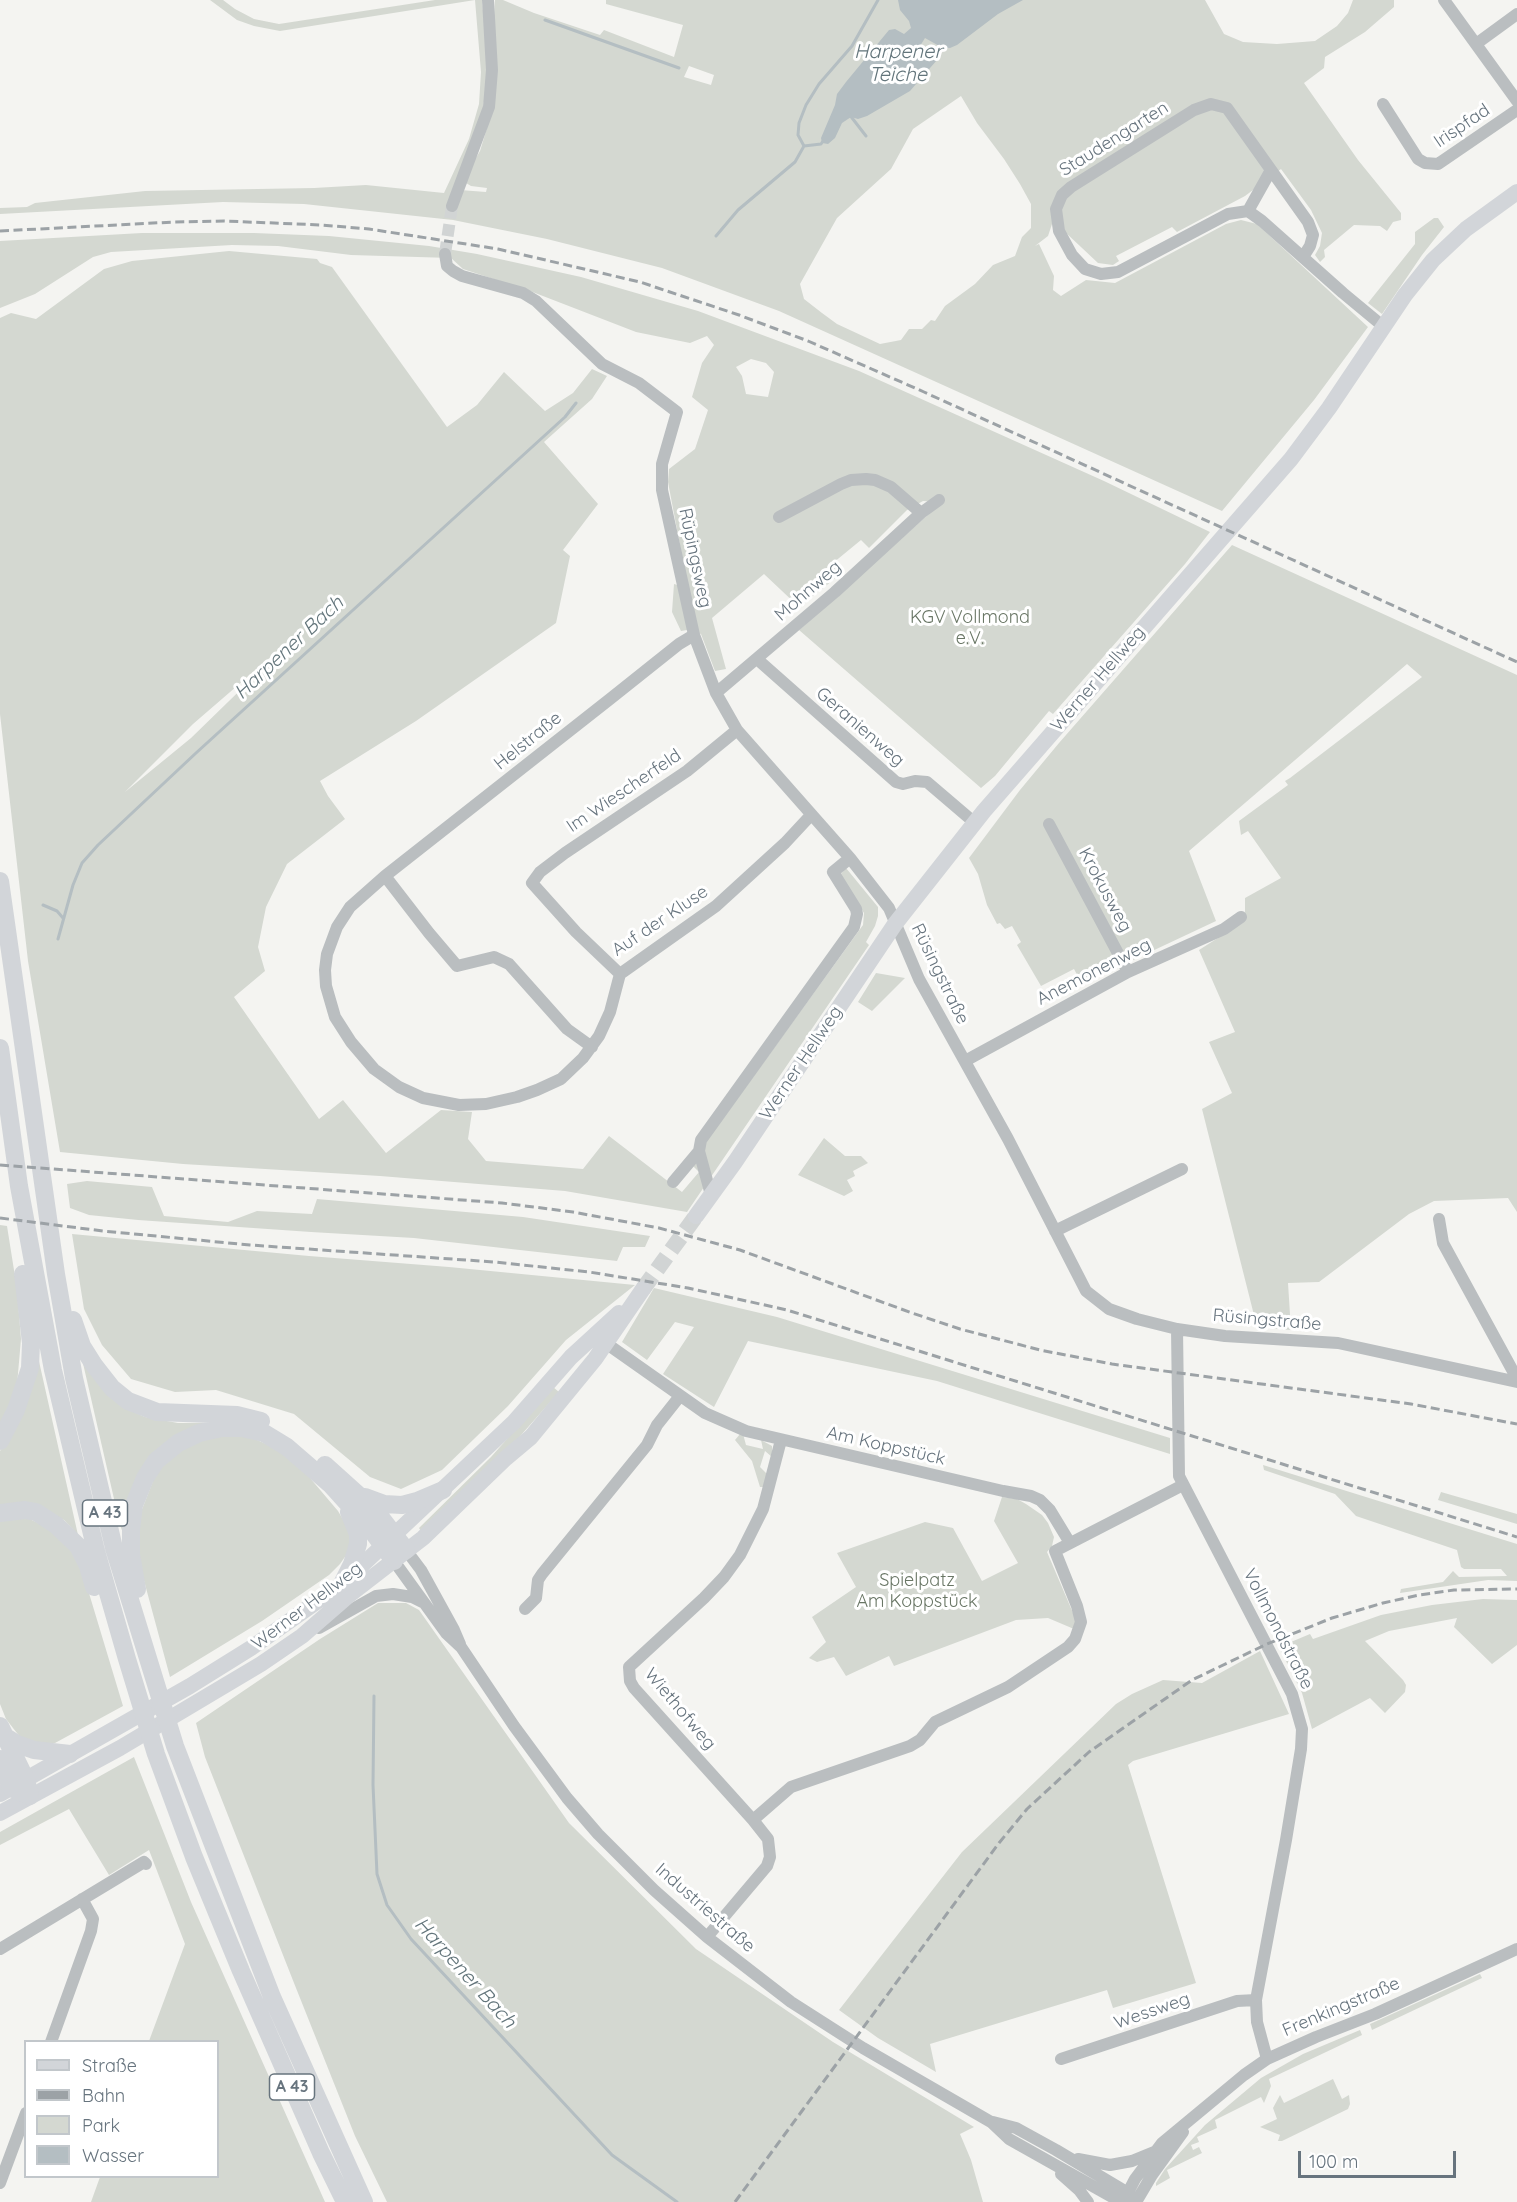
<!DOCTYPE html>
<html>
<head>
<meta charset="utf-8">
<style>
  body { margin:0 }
  #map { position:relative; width:1517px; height:2202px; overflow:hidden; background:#f4f4f1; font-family:Quicksand,sans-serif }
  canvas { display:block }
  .legend { position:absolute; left:24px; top:2040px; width:195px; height:138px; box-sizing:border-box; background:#fff; border:2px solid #c2c7cb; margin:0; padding:8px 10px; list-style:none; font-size:18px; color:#67747e }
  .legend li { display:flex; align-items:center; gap:12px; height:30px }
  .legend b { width:30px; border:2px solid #c2c7cb }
  .scale { position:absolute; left:1298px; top:2151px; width:158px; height:27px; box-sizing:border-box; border:3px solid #67747e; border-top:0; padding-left:8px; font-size:18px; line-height:21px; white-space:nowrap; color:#67747e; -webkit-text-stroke:4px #fff; paint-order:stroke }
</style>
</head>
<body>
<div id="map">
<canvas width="1517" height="2202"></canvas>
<ul class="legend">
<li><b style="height:8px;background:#d2d5d9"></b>Straße</li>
<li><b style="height:8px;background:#9ca2a6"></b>Bahn</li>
<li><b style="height:16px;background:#d4d8d1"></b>Park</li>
<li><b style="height:16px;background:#b4bec2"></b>Wasser</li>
</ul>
<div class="scale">100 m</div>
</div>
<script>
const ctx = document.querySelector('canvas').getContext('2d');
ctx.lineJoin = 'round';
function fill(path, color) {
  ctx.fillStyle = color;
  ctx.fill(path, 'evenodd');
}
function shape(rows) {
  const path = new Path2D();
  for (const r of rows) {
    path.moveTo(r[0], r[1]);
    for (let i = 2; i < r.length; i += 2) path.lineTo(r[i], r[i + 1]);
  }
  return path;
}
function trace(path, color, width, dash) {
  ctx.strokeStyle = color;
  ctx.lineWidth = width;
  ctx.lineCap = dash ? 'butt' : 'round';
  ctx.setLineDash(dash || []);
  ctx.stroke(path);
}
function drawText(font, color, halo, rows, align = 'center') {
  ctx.font = font + ' Quicksand,sans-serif';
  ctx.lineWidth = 6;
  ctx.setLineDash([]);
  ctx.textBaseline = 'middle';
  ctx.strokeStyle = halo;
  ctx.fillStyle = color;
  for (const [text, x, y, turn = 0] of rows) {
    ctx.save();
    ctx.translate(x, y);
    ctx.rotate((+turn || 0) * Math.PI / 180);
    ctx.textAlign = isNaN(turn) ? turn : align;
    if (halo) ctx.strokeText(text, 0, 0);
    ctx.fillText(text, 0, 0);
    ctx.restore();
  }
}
const green = shape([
  [210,0,223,0,235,9,254,19,279,24,435,0,482,0,488,65,483,110,460,190,486,192,487,188,471,186,466,183,467,173,480,151,487,128,495,0,503,0,534,13,600,35,604,30,674,57,683,25,606,4,606,0,1205,0,1224,34,1243,42,1277,44,1315,41,1337,26,1348,13,1353,0,1394,0,1394,7,1365,32,1325,57,1324,68,1304,83,1358,160,1401,213,1401,220,1393,222,1387,231,1380,226,1354,225,1324,250,1325,257,1320,262,1315,255,1320,246,1322,233,1311,210,1281,169,1245,196,1177,232,1172,227,1116,256,1119,261,1113,265,1098,263,1065,232,1054,218,1048,236,1035,246,1039,244,1054,276,1053,290,1061,296,1086,280,1115,283,1226,224,1241,220,1257,224,1368,327,1314,400,1222,511,779,311,662,268,547,239,453,220,304,204,223,202,0,214,0,208,27,207,35,203,145,191,314,188,366,185,444,193,469,139,479,104,481,72,475,0,280,31,254,26,237,20],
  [689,66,714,75,711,85,684,77],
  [961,96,977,123,1004,159,1020,184,1031,204,1031,228,1022,237,1015,256,993,265,975,284,945,306,935,321,931,320,922,329,909,329,901,340,880,344,837,324,822,313,804,299,800,284,837,218,891,169,913,129],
  [1434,218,1438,218,1444,227,1422,255,1382,314,1368,303,1415,244,1415,232],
  [142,233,254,233,329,236,429,246,477,254,581,277,698,311,859,371,1104,481,1210,532,1185,564,1053,714,1049,711,995,776,981,788,799,630,940,504,939,502,923,501,907,510,869,548,861,540,833,563,842,573,799,607,764,574,712,618,726,669,715,671,701,634,687,630,681,631,672,612,674,584,688,588,668,482,669,469,695,449,708,410,692,397,702,363,714,345,707,336,690,343,636,332,530,291,463,269,451,258,351,255,278,246,232,245,111,252,93,257,35,294,0,308,0,241],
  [751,359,766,363,774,372,768,397,746,394,742,376,736,367],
  [229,251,317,259,320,263,332,267,447,427,477,405,504,372,545,411,573,393,592,369,607,376,592,399,544,442,598,504,563,550,570,556,556,623,416,721,320,781,328,796,345,819,287,864,266,907,258,947,265,971,234,997,319,1119,343,1100,386,1153,441,1110,472,1112,468,1139,486,1161,583,1169,609,1136,682,1192,699,1172,692,1165,703,1146,863,925,864,913,840,875,846,868,878,907,878,916,875,926,866,942,869,945,687,1212,565,1191,380,1176,183,1164,60,1152,28,961,0,714,0,318,11,313,36,319,104,269,132,261],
  [303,629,191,738,125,792,193,724],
  [1232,545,1517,675,1517,1212,1508,1198,1434,1201,1409,1214,1319,1282,1288,1283,1291,1330,1257,1327,1202,1109,1232,1093,1209,1042,1235,1032,1199,950,1221,936,1245,916,1245,898,1281,878,1248,831,1241,835,1239,821,1288,785,1285,781,1290,778,1422,677,1407,664,1189,851,1216,921,1082,984,1074,969,1041,986,1017,945,1021,942,1012,926,1005,929,1000,923,997,924,987,905,978,874,969,858,1020,790,1059,743],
  [876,973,905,978,872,1011,858,1002],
  [824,1138,845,1156,861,1156,868,1163,853,1171,855,1176,847,1180,853,1191,844,1196,798,1175],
  [87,1181,152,1187,164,1216,228,1222,257,1211,312,1214,317,1199,523,1217,650,1236,645,1247,623,1247,617,1261,414,1238,311,1232,138,1220,89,1215,70,1208,67,1184],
  [0,1225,7,1226,17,1289,21,1339,17,1385,0,1430],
  [72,1234,309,1256,449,1267,635,1285,566,1340,508,1406,442,1470,401,1489,370,1477,294,1414,216,1390,175,1392,131,1379,102,1345,84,1309],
  [654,1288,777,1317,1170,1438,1170,1454,937,1381,748,1341,714,1407,663,1374,694,1327,675,1322,647,1360,622,1342],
  [36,1348,78,1535,64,1520,42,1508,0,1505,0,1451,5,1444],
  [82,1359,127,1409,145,1417,178,1423,218,1423,172,1438,126,1541,120,1525],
  [553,1387,559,1392,500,1459,423,1534,419,1528,491,1457],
  [740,1434,743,1434,746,1445,763,1449,761,1440,772,1446,772,1457,765,1451,760,1467,768,1475,765,1487,760,1487,752,1461,735,1440],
  [248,1436,282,1451,310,1478,338,1511,348,1528,351,1540,349,1551,340,1564,329,1575,262,1621,170,1677,139,1562,139,1517,157,1471,172,1455,207,1437],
  [1263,1465,1517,1544,1517,1581,1488,1580,1400,1593,1401,1589,1443,1582,1453,1571,1459,1577,1507,1576,1501,1569,1464,1569,1461,1567,1457,1550,1356,1516,1335,1494,1264,1470],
  [1441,1492,1517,1514,1517,1524,1438,1500],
  [1002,1497,1017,1499,1026,1504,1042,1515,1048,1523,1054,1537,1052,1546,1047,1552,1076,1620,1074,1629,1048,1618,1016,1620,894,1666,889,1656,846,1676,834,1657,817,1662,809,1658,826,1642,812,1617,856,1587,837,1553,925,1522,953,1528,982,1581,1018,1563,994,1521],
  [24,1516,63,1536,82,1570,123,1706,55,1743,39,1743,20,1737,6,1719,0,1704,0,1518],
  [1483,1599,1517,1600,1517,1645,1492,1664,1454,1627,1457,1618,1389,1631,1365,1641,1403,1680,1406,1685,1405,1692,1385,1713,1370,1698,1312,1729,1302,1693,1279,1647,1310,1634,1313,1639,1381,1615,1432,1605],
  [378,1603,406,1603,419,1610,569,1823,696,1949,833,2042,974,2127,960,2134,971,2160,983,2202,387,2202,355,2136,294,1983,205,1757,196,1723,320,1639],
  [1260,1651,1289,1714,1133,1761,1128,1765,1196,1983,1113,2008,1107,1990,930,2044,936,2072,878,2038,839,2010,962,1852,1116,1704,1132,1694,1163,1680,1202,1683],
  [134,1757,191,1902,325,2202,91,2202,100,2177,218,2176,218,2042,149,2041,185,1944,149,1850,109,1875,69,1809,0,1845,0,1832],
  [1480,1974,1482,1978,1372,2030,1370,2024],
  [1360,2030,1362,2035,1269,2079,1271,2086,1264,2103,1261,2097,1215,2120,1217,2128,1197,2137,1199,2142,1191,2145,1193,2150,1199,2147,1202,2153,1167,2170,1170,2178,1156,2186,1156,2183,1165,2169,1205,2125,1261,2078,1303,2054],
  [1333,2079,1342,2099,1349,2095,1350,2104,1348,2109,1282,2141,1278,2141,1280,2135,1260,2127,1277,2119,1273,2108,1280,2095,1284,2103]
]);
const water = shape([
  [898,0,1023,0,998,14,957,45,950,48,941,47,925,38,920,46,937,60,910,91,867,116,858,119,851,117,842,123,835,138,828,144,822,143,821,138,835,105,837,94,846,82,889,30,895,29,904,34,911,28,909,21,900,10]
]);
const stream = shape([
  [545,20,679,68],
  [849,114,866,136],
  [804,146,821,144,823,141],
  [804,146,798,135,799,123,806,105,819,84,852,46,878,0],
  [716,236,738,210,795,162,804,146],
  [43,905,57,911,63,918],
  [58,939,73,885,82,863,98,845,196,753,565,417,576,403],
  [374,1696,373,1785,377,1874,387,1905,411,1939,612,2155,677,2202]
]);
const minorTunnel = shape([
  [445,254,452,206]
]);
const majorTunnel = shape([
  [643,1289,696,1216]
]);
const minor = shape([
  [1444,0,1517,101],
  [1476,44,1517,14],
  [1383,104,1418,159,1425,163,1438,164,1517,110],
  [452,206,489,107,492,70,488,0],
  [1248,211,1271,170],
  [445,254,447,266,453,271,462,276,523,293,536,301,602,364,639,383,677,412,662,464,662,490,694,635,716,693,737,730,850,858,889,908,919,979,1008,1139,1086,1291,1109,1309,1137,1319,1177,1329,1225,1336,1338,1343,1517,1382],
  [1303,257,1310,246,1313,235,1308,222,1227,108,1211,104,1194,110,1071,187,1062,195,1056,209,1059,231,1072,255,1085,269,1101,274,1118,272,1228,214,1248,211,1262,221,1343,293,1384,327],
  [921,513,939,500],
  [757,659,896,782,903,784,915,781,927,782,975,823],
  [716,693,835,592,921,513,891,487,875,480,866,479,851,480,841,484,779,517],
  [737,730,687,771,565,853,540,872,532,883,576,932,620,974,716,906,785,843,811,815],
  [1049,824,1128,972],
  [385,876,429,933,457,966,494,957,509,964,567,1029,592,1047],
  [620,974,610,1012,599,1036,583,1058,561,1079,537,1090,517,1097,486,1104,459,1105,423,1098,399,1087,374,1069,351,1042,335,1017,326,986,325,970,327,954,337,927,350,907,385,876,610,699,679,644,694,635],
  [965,1061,1128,972,1224,929,1241,917],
  [699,1151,711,1195],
  [673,1182,699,1151,701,1140,854,927,857,914,856,909,833,872,850,858],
  [1439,1219,1443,1243,1514,1373,1513,1381],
  [1055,1231,1182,1169],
  [1177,1329,1179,1476,1292,1694,1302,1729,1301,1749,1286,1840,1256,2000,1257,2022,1267,2059],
  [600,1339,705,1413,746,1431,1003,1491,1031,1496,1040,1500,1050,1510,1070,1543],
  [406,1550,421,1570,454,1630,460,1644],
  [394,1561,446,1633,461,1647,514,1726,567,1798,598,1834,654,1890,707,1937,791,2002,863,2048,991,2122,1009,2139,1121,2202],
  [525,1609,536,1598,538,1580,542,1574,647,1445,657,1425,680,1396],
  [319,1628,376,1596,393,1594,412,1597,424,1603],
  [753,1820,791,1787,910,1746,920,1740,935,1722,1008,1687,1068,1647,1075,1639,1081,1622,1077,1606,1055,1551,1183,1485],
  [707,1937,767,1866,770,1857,768,1839,753,1820,634,1688,630,1681,629,1667,704,1598,724,1577,740,1555,763,1509,781,1440],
  [0,1949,144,1862,146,1864],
  [51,2042,91,1931,93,1919,82,1899],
  [1061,2059,1237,2001,1256,2000],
  [993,2122,1016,2128,1056,2150,1128,2193,1136,2201],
  [1078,2159,1110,2165,1132,2161,1154,2152],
  [1061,2174,1079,2190,1088,2202],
  [0,2183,26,2113],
  [1123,2202,1135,2179,1162,2143,1244,2075,1267,2059,1316,2037,1375,2014,1517,1949],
  [1136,2202,1152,2175,1183,2132]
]);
const major = shape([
  [696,1216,735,1162,895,924,984,811,1291,459,1329,408,1405,295,1433,260,1466,229,1517,192],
  [0,1794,190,1686,251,1648,342,1584,514,1422,571,1357,619,1313],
  [0,1813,120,1748,261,1664,302,1636,348,1596,423,1538,506,1458,531,1437,595,1359,643,1289]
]);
const highway = shape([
  [0,881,56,1274,74,1378,114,1548,175,1746,272,1997,364,2202],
  [0,1048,19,1186,53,1370,96,1551,127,1659,156,1754,194,1857,241,1971,321,2153,345,2202],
  [73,1320,82,1346,94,1365,112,1388,128,1401,157,1412,237,1415,261,1421],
  [0,1441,16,1410,30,1368,31,1343,23,1274],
  [325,1465,375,1510,406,1550],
  [365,1497,384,1504,402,1505,417,1501,443,1490],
  [0,1513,25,1510,36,1512,56,1525,78,1546,88,1566,94,1587],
  [342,1584,352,1564,358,1544,358,1534,349,1512],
  [137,1589,131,1554,131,1530,134,1505,145,1478,156,1461,178,1443,199,1433,222,1428,242,1428,264,1433,287,1447,331,1485,369,1527,394,1561],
  [0,1726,26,1780,30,1796],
  [6,1737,17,1744,34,1750,70,1754],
  [0,1759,11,1788,30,1796]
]);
const rail = shape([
  [0,231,174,222,224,221,322,225,369,229,498,249,640,282,739,315,808,341,924,392,1517,662],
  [0,1165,502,1203,573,1212,659,1228,740,1250,912,1313,960,1329,1040,1350,1112,1364,1411,1404,1517,1424],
  [0,1218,103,1231,250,1245,494,1262,589,1272,688,1288,787,1310,1517,1537],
  [735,2202,999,1843,1027,1809,1089,1752,1192,1680,1267,1644,1332,1618,1383,1603,1419,1595,1454,1590,1517,1589]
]);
const shields = [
  [105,1513,45],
  [292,2087,45]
];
const shieldNames = [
  ["A 43",105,1513],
  ["A 43",292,2087]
];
const streetNames = [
  ["Irispfad",1462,126,-34],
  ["Staudengarten",1114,139,-32],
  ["Rüpingsweg",695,558,78],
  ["Mohnweg",808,591,-41],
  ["Werner Hellweg",1098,679,-49],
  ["Geranienweg",860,727,41],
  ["Helstraße",528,741,-39],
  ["Im Wiescherfeld",624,791,-34],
  ["Krokusweg",1105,890,62],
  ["Auf der Kluse",660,921,-34],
  ["Anemonenweg",1094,972,-27],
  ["Rüsingstraße",940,974,64],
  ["Werner Hellweg",801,1063,-56],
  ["Rüsingstraße",1267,1320,5],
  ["Am Koppstück",886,1446,13],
  ["Werner Hellweg",307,1606,-37],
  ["Vollmondstraße",1278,1629,63],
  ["Wiethofweg",680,1709,50],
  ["Industriestraße",705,1908,41],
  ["Frenkingstraße",1341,2007,-23],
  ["Wessweg",1152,2011,-19]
];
const parkNames = [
  ["KGV Vollmond",970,618],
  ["e.V.",970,639],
  ["Spielpatz",917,1581],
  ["Am Koppstück",917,1602]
];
const waterNames = [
  ["Harpener",898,52],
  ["Teiche",898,75],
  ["Harpener Bach",289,648,-43],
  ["Harpener Bach",465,1973,48]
];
fill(green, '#d4d8d1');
fill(water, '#b4bec2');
trace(stream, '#b4bec2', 3);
trace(minorTunnel, '#d1d4d4', 12, [12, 6]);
trace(majorTunnel, '#d1d4d4', 16, [16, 8]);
trace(minor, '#babec0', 12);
trace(major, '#d2d5d9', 16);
trace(highway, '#d2d5d9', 18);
trace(rail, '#9ca2a6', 3, [9, 4.5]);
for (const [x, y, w] of shields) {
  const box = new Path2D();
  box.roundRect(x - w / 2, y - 13, w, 26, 4.5);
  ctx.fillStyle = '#fff';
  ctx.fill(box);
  trace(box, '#67747e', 1.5);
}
drawText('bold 16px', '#67747e', null, shieldNames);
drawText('18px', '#67747e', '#fff', streetNames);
drawText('18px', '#697665', '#fff', parkNames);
drawText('italic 20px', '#63757b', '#fff', waterNames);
</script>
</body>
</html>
